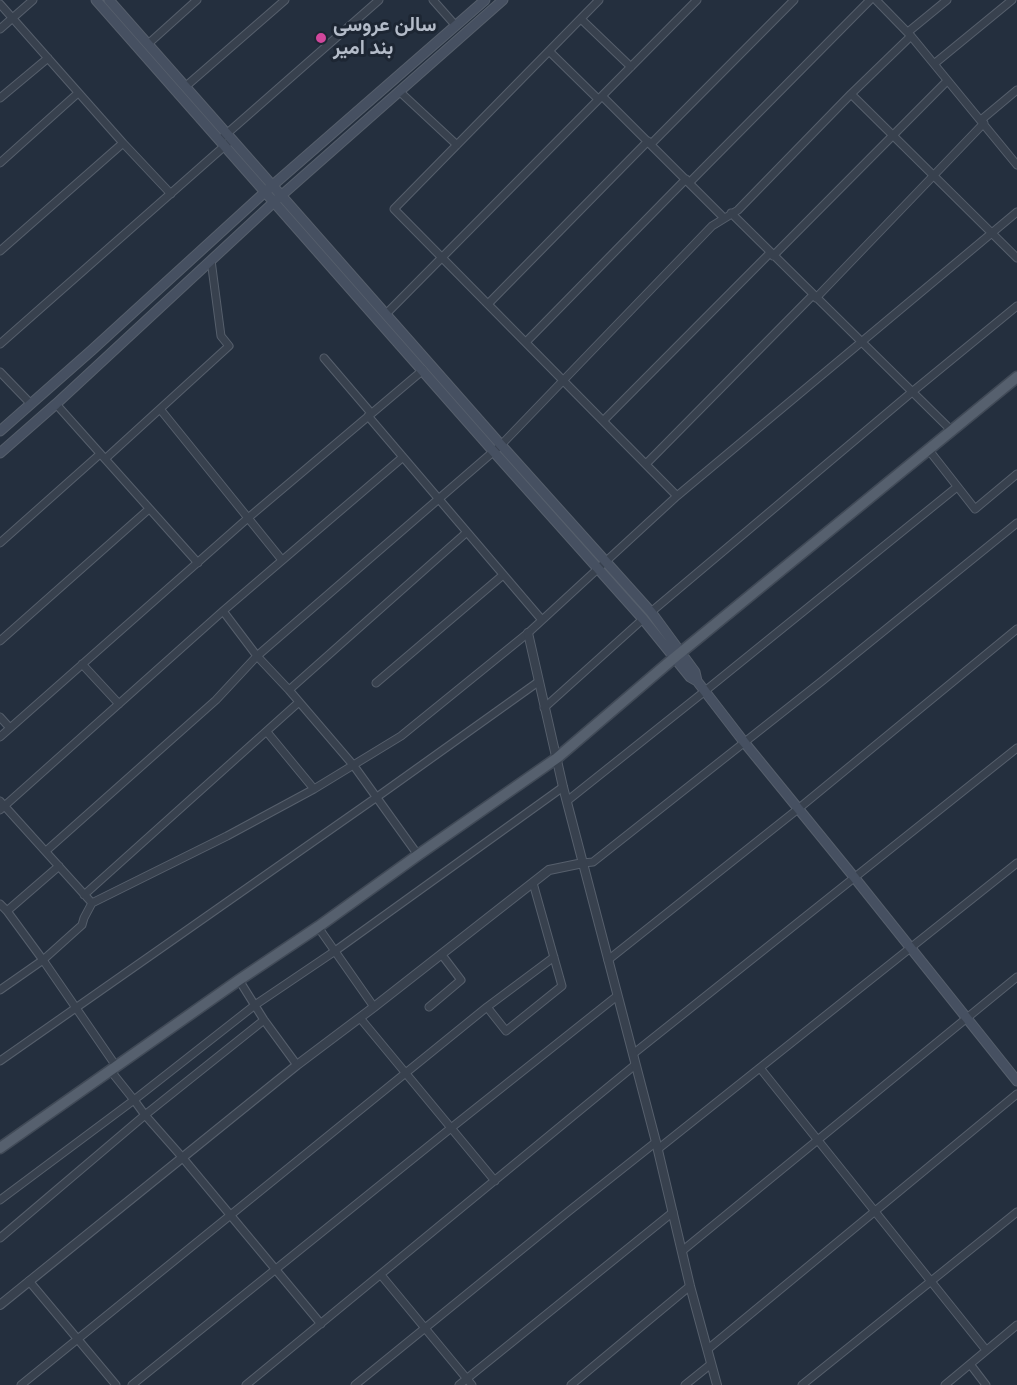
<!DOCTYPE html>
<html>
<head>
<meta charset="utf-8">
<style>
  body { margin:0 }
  canvas { display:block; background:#242f3e }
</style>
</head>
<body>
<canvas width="1017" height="1385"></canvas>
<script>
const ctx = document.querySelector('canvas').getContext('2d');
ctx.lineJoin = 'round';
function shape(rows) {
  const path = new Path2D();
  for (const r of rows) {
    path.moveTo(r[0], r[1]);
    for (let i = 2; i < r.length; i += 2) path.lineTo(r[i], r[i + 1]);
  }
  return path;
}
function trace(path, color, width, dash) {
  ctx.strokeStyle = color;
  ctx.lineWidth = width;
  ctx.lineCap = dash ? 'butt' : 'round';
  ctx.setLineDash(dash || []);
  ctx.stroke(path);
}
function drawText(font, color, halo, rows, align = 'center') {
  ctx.font = font + ' "DM Sans",Vazirmatn,sans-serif';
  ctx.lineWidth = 6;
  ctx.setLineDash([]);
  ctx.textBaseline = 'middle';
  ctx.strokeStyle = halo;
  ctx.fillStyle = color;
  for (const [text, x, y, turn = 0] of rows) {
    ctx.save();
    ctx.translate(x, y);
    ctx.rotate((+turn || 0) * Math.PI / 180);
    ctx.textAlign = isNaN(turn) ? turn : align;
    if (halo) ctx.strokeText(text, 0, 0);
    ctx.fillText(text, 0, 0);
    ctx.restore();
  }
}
const minor = shape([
  [433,0,456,26],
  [599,0,394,209,677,496],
  [876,0,911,36,1017,165],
  [0,4,123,143,171,194],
  [581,19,631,67],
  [0,29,33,0],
  [908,32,947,0],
  [148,44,197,0],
  [549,51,598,99],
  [934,64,1012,0],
  [185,87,285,0],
  [399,91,457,145],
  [851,94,1017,258],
  [602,96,724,218],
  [0,98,48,58],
  [981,120,1017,90],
  [223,137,379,0],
  [651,144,794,0],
  [0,163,78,93],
  [689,183,870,0],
  [731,213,951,430],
  [0,251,123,143],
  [773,256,947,81],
  [816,298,984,123],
  [488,304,648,141],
  [386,314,697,0],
  [526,342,686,179],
  [0,344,228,143],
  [324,358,371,413],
  [0,372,30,403],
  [56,404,198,563],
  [160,409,282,560],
  [368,416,542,620],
  [603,421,770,253],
  [928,449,975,509,1017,474],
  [105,459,229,346,221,336,211,260],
  [646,464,813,295],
  [0,543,100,454],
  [223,611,257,656,289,690,354,766,418,855],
  [651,612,912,392,1017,306],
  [0,641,149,509],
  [82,664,119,704],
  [376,683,503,575],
  [289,690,467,532],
  [544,708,643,619],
  [0,717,10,728],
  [267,732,314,789],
  [0,737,248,518,423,370],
  [0,801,92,903],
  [567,801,705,691,957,487],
  [0,810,223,611,403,457],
  [46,851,216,700,257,656,501,445,712,226,738,210,851,94,911,36],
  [583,863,593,862,822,681,1017,523],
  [84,895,299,702],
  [0,904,7,911,43,960,116,1066],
  [7,911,59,866],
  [318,927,374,1007],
  [608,960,798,809,1017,629],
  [239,980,264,1020,297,1065],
  [0,990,43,960,82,925,84,918,92,903,227,836,314,789,401,736,528,633,677,496,1017,212],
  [429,1007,461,980,442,955],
  [487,1007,506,1031,562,986,533,883],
  [360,1018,495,1181],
  [633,1054,1017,748],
  [0,1061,377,797,538,682],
  [760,1068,986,1350],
  [110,1070,134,1100,145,1115,182,1157,321,1324],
  [658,1149,1017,863],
  [0,1200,134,1100,255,1005,335,951,563,787],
  [0,1238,145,1115,264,1020],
  [682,1251,1017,977],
  [381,1275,472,1385],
  [29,1281,116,1385],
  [708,1349,1017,1094],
  [970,1364,986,1385],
  [21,1385,487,1007,554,957],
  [132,1385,451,1128,617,996],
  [246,1385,635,1065],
  [355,1385,569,1211,656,1142],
  [459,1385,673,1212],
  [571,1385,690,1286],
  [685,1385,711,1364],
  [802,1385,1017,1212],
  [945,1385,1017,1325]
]);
const tertiary = shape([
  [528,633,563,787,656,1142,690,1286,717,1385],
  [0,1305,297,1065,374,1007,549,870,583,863]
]);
const secondary = shape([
  [96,0,494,452,643,619,690,677,697,681],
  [109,0,501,445,651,612,695,672,697,681,744,742,854,877,1017,1081],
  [0,431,92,350,265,192,485,0],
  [0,453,56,404,274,202,503,0]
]);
const primary = shape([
  [0,1148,239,980,318,927,418,855,557,758,674,658,1017,377]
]);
const markers = [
  [321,38,6,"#d1479c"]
];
const poiNames = [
  ["سالن عروسی",333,26],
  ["بند امیر",333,49]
];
trace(minor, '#565f6c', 9);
trace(tertiary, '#565f6c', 10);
trace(secondary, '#565f6c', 11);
trace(primary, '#414a57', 13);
trace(minor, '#38414e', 7);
trace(tertiary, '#38414e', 8);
trace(secondary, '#465061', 9);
trace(primary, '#56606e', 10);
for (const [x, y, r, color] of markers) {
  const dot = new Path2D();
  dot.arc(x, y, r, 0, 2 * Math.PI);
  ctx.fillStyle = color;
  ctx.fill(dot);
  trace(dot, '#1d2633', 2);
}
drawText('bold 20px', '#b4bcc9', '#1d2633', poiNames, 'left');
</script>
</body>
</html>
